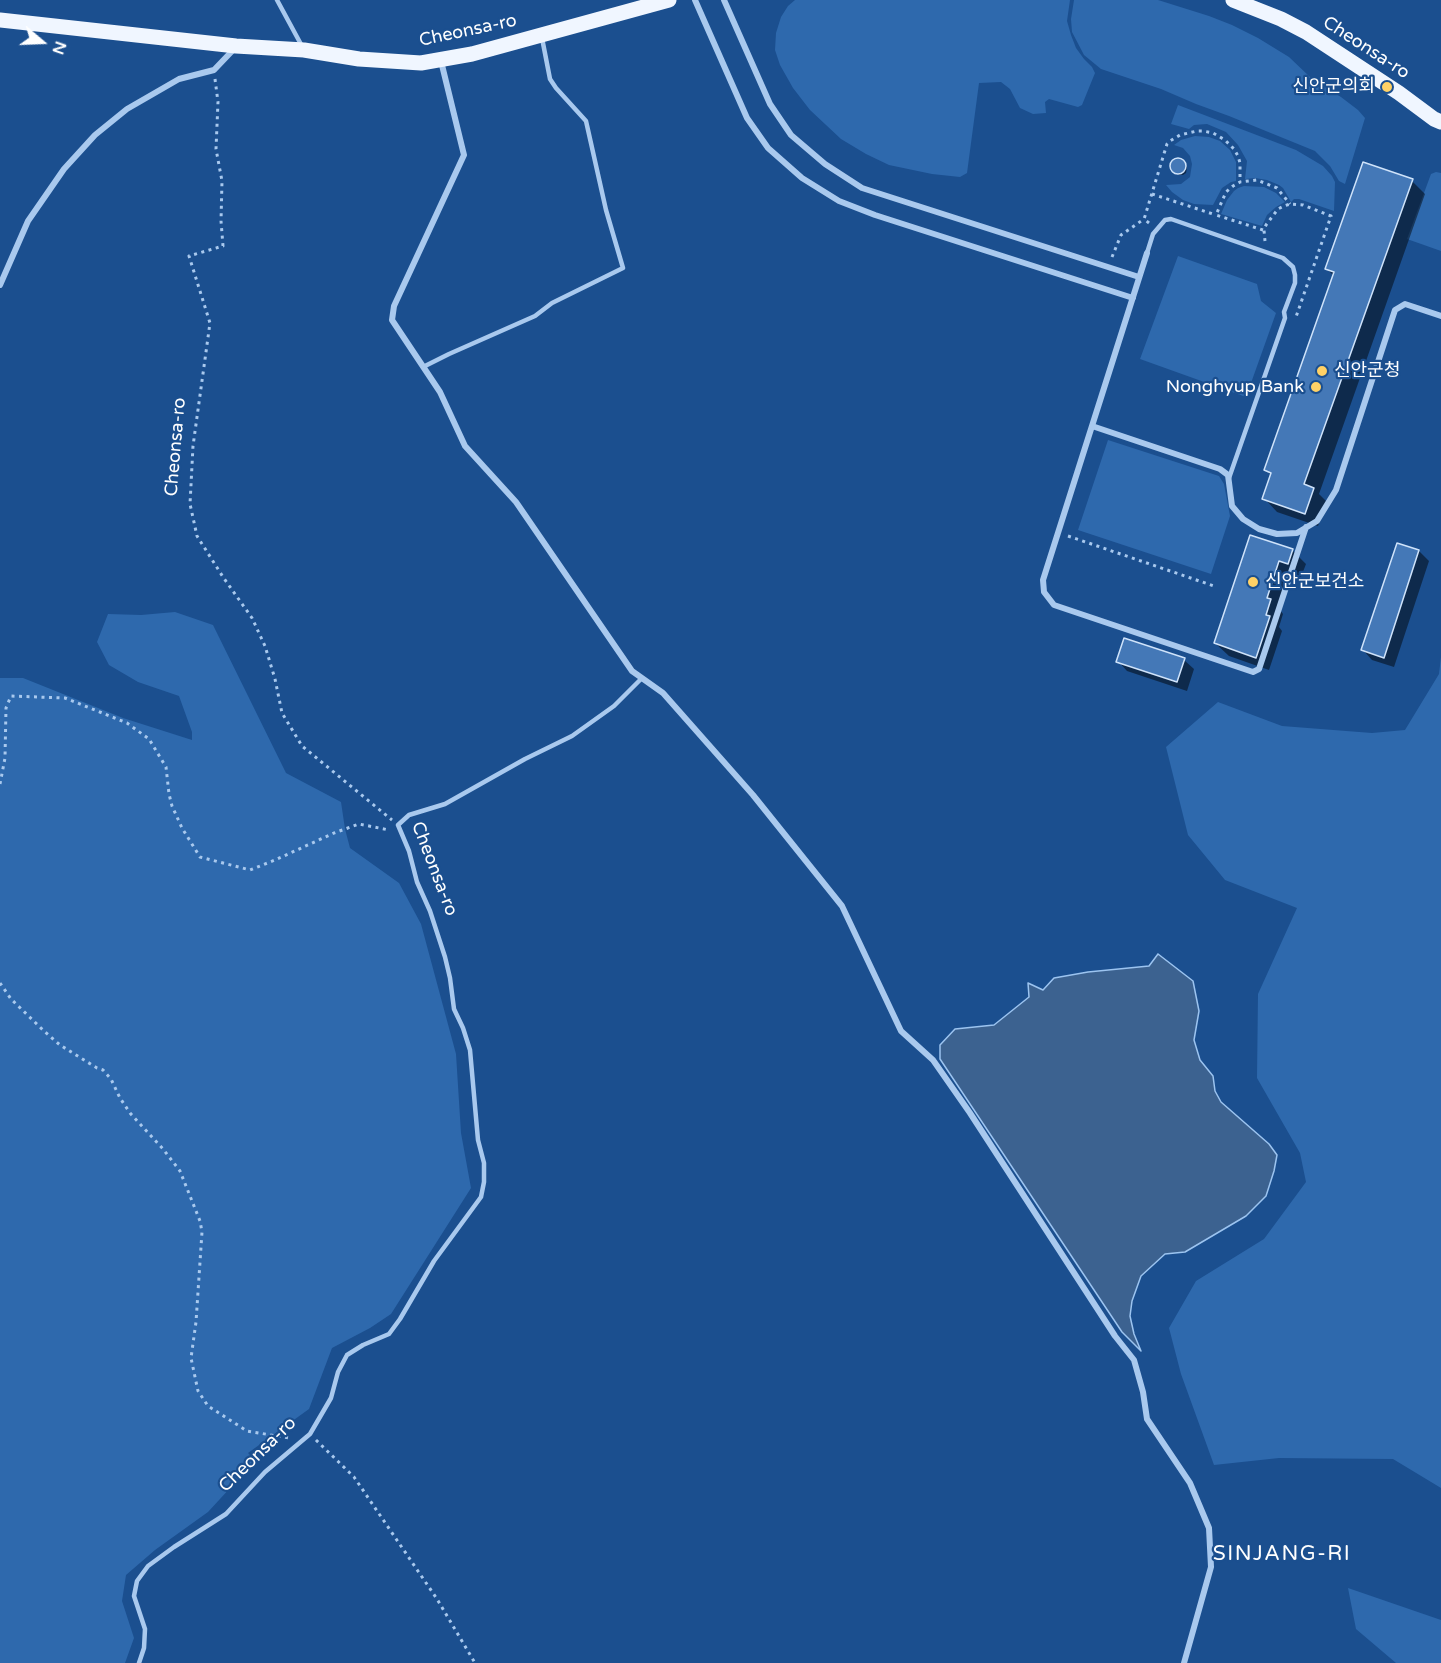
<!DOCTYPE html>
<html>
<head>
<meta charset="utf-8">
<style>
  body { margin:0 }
  #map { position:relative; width:1441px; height:1663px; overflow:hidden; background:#1b4f8f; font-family:"Varela Round",sans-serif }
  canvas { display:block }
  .north { position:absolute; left:12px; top:12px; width:60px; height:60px; -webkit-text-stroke:4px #1b4f8f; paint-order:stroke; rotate:109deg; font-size:16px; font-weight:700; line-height:24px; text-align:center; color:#fff }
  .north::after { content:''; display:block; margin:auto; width:21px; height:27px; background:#fff; clip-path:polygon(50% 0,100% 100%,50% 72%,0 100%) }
</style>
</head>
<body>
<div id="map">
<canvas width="1441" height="1663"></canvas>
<div class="north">N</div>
</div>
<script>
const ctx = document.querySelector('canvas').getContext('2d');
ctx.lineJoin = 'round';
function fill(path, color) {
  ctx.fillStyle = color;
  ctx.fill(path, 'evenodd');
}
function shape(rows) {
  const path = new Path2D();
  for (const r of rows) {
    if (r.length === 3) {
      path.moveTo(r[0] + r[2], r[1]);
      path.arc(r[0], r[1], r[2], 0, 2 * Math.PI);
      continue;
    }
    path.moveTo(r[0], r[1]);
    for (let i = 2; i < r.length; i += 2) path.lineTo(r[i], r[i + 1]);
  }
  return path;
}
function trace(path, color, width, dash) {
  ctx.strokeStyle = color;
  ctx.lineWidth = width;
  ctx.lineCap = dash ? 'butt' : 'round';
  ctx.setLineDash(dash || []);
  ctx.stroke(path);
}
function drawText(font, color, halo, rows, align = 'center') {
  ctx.font = font + ' "Varela Round","Noto Sans KR",sans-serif';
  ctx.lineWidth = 4.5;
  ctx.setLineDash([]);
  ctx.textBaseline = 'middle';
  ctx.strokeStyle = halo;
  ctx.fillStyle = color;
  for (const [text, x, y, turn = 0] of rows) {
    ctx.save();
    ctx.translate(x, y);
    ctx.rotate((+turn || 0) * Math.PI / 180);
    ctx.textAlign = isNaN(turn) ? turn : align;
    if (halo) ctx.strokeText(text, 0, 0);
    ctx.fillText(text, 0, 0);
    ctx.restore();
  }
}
const green = shape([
  [795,0,1070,0,1067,21,1071,35,1076,48,1084,59,1092,67,1095,73,1082,105,1078,107,1049,99,1045,102,1046,113,1033,114,1020,108,1010,89,1001,82,979,83,967,173,960,177,932,174,889,165,866,154,841,139,810,110,793,88,780,65,775,50,776,33,781,17,788,6],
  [1074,0,1158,0,1209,16,1232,25,1258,38,1289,57,1310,77,1341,97,1358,110,1365,118,1345,184,1339,181,1330,166,1315,151,1229,116,1196,104,1161,89,1101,69,1084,55,1072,32,1071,19],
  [1178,105,1296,150,1323,166,1332,176,1335,182,1334,211,1299,199,1294,199,1291,202,1283,188,1279,185,1267,180,1255,178,1245,179,1247,161,1238,145,1226,132,1207,124,1194,125,1189,129,1171,124],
  [1195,136,1209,137,1220,141,1230,150,1236,162,1236,181,1231,182,1222,188,1213,205,1194,204,1183,200,1172,192,1166,185,1181,184,1190,177,1192,164,1190,156,1183,148,1174,145,1181,140],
  [1436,172,1441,173,1441,251,1407,239,1431,174],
  [1244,186,1264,187,1276,193,1285,202,1276,207,1267,215,1262,226,1221,214,1227,200,1234,191,1238,188],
  [1178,256,1257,284,1261,301,1276,313,1246,397,1140,359],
  [1108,440,1219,476,1224,484,1230,516,1211,574,1078,530],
  [175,612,213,625,286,773,341,802,345,829,350,848,399,883,421,924,456,1054,461,1133,471,1188,391,1314,370,1328,332,1348,309,1409,248,1453,255,1461,208,1512,155,1550,126,1575,122,1601,134,1638,125,1663,0,1663,0,678,23,678,123,718,192,740,192,732,179,696,138,682,109,665,97,642,108,614,141,615],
  [1441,657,1441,1488,1393,1459,1279,1458,1214,1465,1181,1374,1169,1328,1196,1281,1264,1239,1306,1182,1300,1153,1257,1078,1258,994,1297,908,1225,880,1188,835,1166,747,1218,702,1282,726,1372,733,1405,730,1439,674],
  [1348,1588,1441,1620,1441,1663,1396,1663,1356,1629]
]);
const water = shape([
  [1158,954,1193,981,1199,1011,1194,1040,1200,1060,1213,1076,1215,1091,1221,1102,1269,1144,1277,1155,1274,1171,1266,1196,1246,1216,1185,1252,1165,1254,1141,1276,1132,1301,1130,1316,1134,1334,1141,1351,1122,1332,940,1059,940,1045,955,1029,994,1025,1029,997,1028,983,1043,990,1054,978,1088,972,1149,966,1158,954]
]);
const shadow = shape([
  [1175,160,1182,161,1185,164,1187,167,1186,173,1183,175,1179,175,1176,172,1172,167],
  [1412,181,1425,194,1319,494,1327,502,1318,526,1277,512,1264,498,1272,476,1266,470,1334,276,1327,269],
  [1251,537,1292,550,1306,564,1301,577,1292,574,1280,610,1283,614,1279,627,1282,631,1269,670,1229,656,1215,643],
  [1398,545,1419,551,1429,561,1394,667,1372,660,1363,650],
  [1184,660,1194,669,1187,691,1127,671,1118,661]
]);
const building = shape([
  [1178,166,8],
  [1363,162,1413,179,1304,484,1314,488,1305,514,1262,499,1271,473,1264,470,1334,272,1325,269,1363,162],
  [1250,535,1293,549,1288,564,1279,561,1267,598,1271,599,1266,615,1270,616,1256,658,1214,643,1250,535],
  [1397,543,1419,550,1384,658,1361,650,1397,543],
  [1124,638,1185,658,1177,682,1116,662,1124,638]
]);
const path = shape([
  [215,79,218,102,216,149,222,181,221,221,223,246,189,256,210,323,193,446,190,504,197,536,223,577,252,618,265,646,275,679,282,713,302,746,392,820],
  [1152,194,1216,215],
  [1149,223,1144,219,1145,216,1167,144,1170,141,1180,135,1197,131,1203,131,1213,133,1225,140,1234,149,1238,156,1240,163,1240,182],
  [1263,230,1216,215,1226,192,1233,186,1240,182,1257,180,1277,188,1290,204],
  [1265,241,1264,230,1266,225,1278,209,1284,206,1290,204,1303,205,1331,216,1296,317],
  [1112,257,1121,235,1144,219],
  [1068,536,1214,586],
  [0,784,5,758,6,708,11,696,65,698,127,723,149,739,166,767,169,794,172,806,182,828,200,857,250,870,275,860,334,833,359,824,389,830],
  [0,983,11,999,44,1031,60,1045,97,1068,103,1070,111,1079,120,1098,130,1113,163,1149,180,1171,200,1221,202,1232,196,1322,191,1358,198,1391,208,1406,247,1431,289,1438],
  [316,1440,354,1477,437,1599,475,1663]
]);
const service = shape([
  [277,0,303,48],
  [1147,253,1153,234,1165,220,1171,219,1283,258,1293,267,1295,275,1295,283,1284,312,1285,318,1229,478],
  [423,367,449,354,535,316,552,303,623,268,606,210,586,121,556,88,550,79,542,38],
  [139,1663,144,1648,145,1629,134,1596,137,1581,148,1566,174,1547,226,1514,265,1472,310,1434,331,1398,338,1372,347,1355,363,1345,389,1334,400,1319,434,1261,481,1197,484,1182,484,1163,478,1140,470,1050,463,1028,454,1009,450,978,445,957,430,911,417,882,409,851,398,825,409,815,445,804,525,759,572,736,614,706,642,678]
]);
const minor = shape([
  [695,0,747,118,768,148,802,178,839,201,875,215,1133,298],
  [724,0,770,104,791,135,825,164,862,188,1139,277],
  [441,61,464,155,394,306,392,320,440,392,465,446,516,502,632,671,663,693,753,795,842,906,901,1031,933,1060,970,1113,1115,1336,1134,1360,1143,1392,1147,1419,1190,1483,1209,1528,1211,1567,1184,1663],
  [1147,253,1043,580,1044,592,1054,605,1253,672,1259,669,1306,527],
  [0,285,28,221,64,169,95,135,127,109,179,79,214,70,234,49],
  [1092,426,1220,469,1228,475,1232,506,1243,519,1259,529,1277,534,1297,533,1317,521,1336,490,1395,310,1405,304,1441,316]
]);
const primary = shape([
  [1233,0,1281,19,1306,32,1399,93,1434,119,1441,122],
  [0,20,236,46,304,50,359,59,421,63,472,54,669,0]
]);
const markers = [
  [1387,87,6,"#ffd166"],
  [1322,371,6,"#ffd166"],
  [1316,387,6,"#ffd166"],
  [1253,582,6,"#ffd166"]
];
const streetNames = [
  ["Cheonsa-ro",468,31,-12],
  ["Cheonsa-ro",1366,48,33],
  ["Cheonsa-ro",176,447,-85],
  ["Cheonsa-ro",434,869,69],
  ["Cheonsa-ro",258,1455,-44]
];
const poiNames = [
  ["신안군의회",1375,87],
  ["신안군청",1334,371,"left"],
  ["Nonghyup Bank",1304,387],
  ["신안군보건소",1265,582,"left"]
];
const quarterNames = [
  ["SINJANG-RI",1282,1554]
];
fill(green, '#2e69ad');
fill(water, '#3c6290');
trace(water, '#9cc4f0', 1.5);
fill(shadow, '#0007');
fill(building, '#4478b7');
trace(building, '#cfe3fa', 1.5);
trace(path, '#a9c9ee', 3, [3, 4.5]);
trace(service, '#a9c9ee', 4.5);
trace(minor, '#a9c9ee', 6);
trace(primary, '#f0f6ff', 15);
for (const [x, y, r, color] of markers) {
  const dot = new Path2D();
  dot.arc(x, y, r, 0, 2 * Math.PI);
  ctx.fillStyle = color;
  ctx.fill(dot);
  trace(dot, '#1b4f8f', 2);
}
drawText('18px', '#fff', '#1b4f8f', streetNames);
drawText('18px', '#fff', '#1b4f8f', poiNames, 'right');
ctx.letterSpacing = '1.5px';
drawText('21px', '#fff', '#1b4f8f', quarterNames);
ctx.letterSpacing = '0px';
</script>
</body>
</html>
